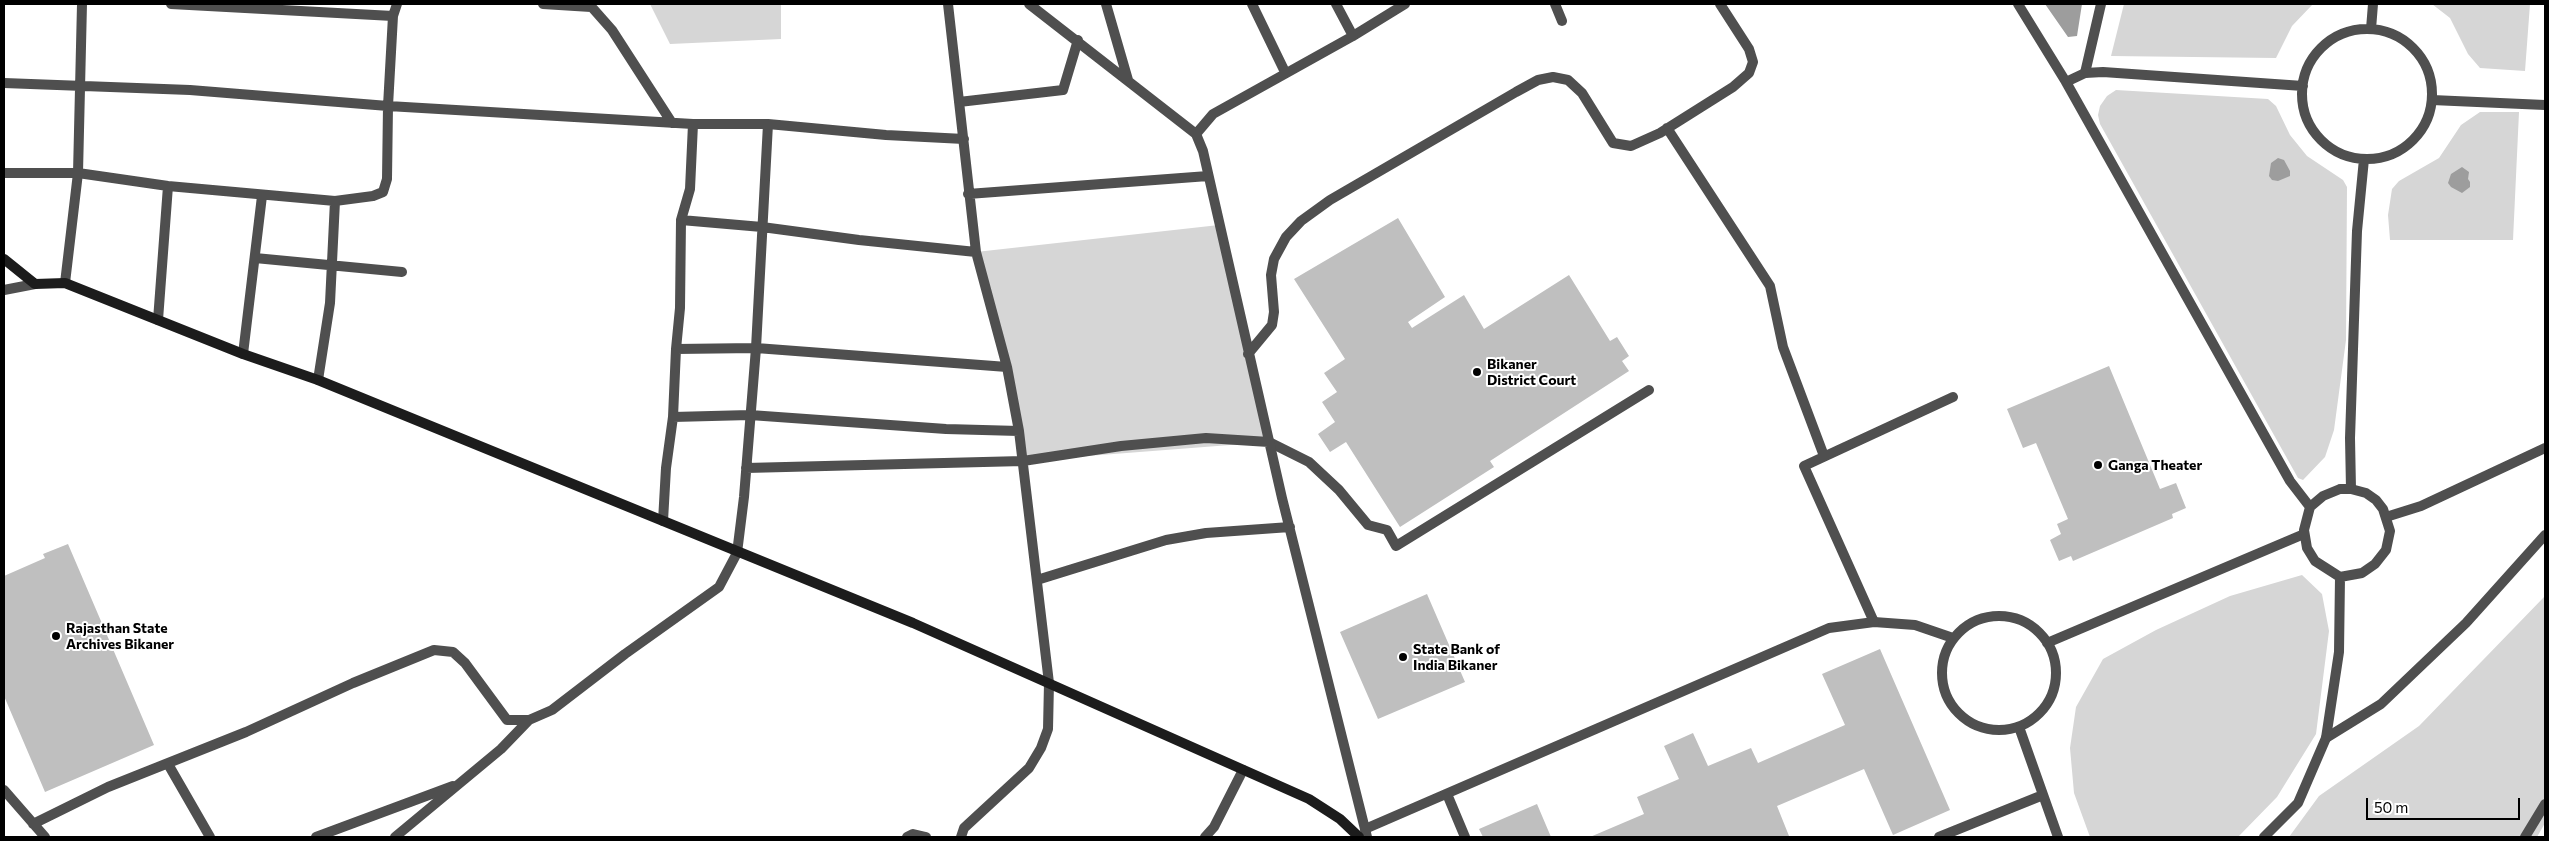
<!DOCTYPE html>
<html>
<head>
<meta charset="utf-8">
<style>
  body { margin:0 }
  #map { position:relative; width:2549px; height:841px; overflow:hidden; background:#fff; font-family:Commissioner,sans-serif }
  canvas { display:block }
  .frame { position:absolute; inset:0; border:5px solid #000; pointer-events:none }
  .scale { position:absolute; left:2366px; top:798px; width:154px; height:22px; box-sizing:border-box; border:2px solid #000; border-top:0; padding-left:6px; font-size:15px; line-height:18px; white-space:nowrap; color:#000; -webkit-text-stroke:4px #fff; paint-order:stroke }
</style>
</head>
<body>
<div id="map">
<canvas width="2549" height="841"></canvas>
<div class="frame"></div>
<div class="scale">50 m</div>
</div>
<script>
const ctx = document.querySelector('canvas').getContext('2d');
ctx.lineJoin = 'round';
function fill(path, color) {
  ctx.fillStyle = color;
  ctx.fill(path, 'evenodd');
}
function shape(rows) {
  const path = new Path2D();
  for (const r of rows) {
    if (r.length === 3) {
      path.moveTo(r[0] + r[2], r[1]);
      path.arc(r[0], r[1], r[2], 0, 2 * Math.PI);
      continue;
    }
    path.moveTo(r[0], r[1]);
    for (let i = 2; i < r.length; i += 2) path.lineTo(r[i], r[i + 1]);
  }
  return path;
}
function trace(path, color, width, dash) {
  ctx.strokeStyle = color;
  ctx.lineWidth = width;
  ctx.lineCap = dash ? 'butt' : 'round';
  ctx.setLineDash(dash || []);
  ctx.stroke(path);
}
function drawText(font, color, halo, rows, align = 'center') {
  ctx.font = font + ' Commissioner,sans-serif';
  ctx.lineWidth = 4;
  ctx.setLineDash([]);
  ctx.textBaseline = 'middle';
  ctx.strokeStyle = halo;
  ctx.fillStyle = color;
  for (const [text, x, y, turn = 0] of rows) {
    ctx.save();
    ctx.translate(x, y);
    ctx.rotate((+turn || 0) * Math.PI / 180);
    ctx.textAlign = isNaN(turn) ? turn : align;
    if (halo) ctx.strokeText(text, 0, 0);
    ctx.fillText(text, 0, 0);
    ctx.restore();
  }
}
const green = shape([
  [650,4,781,4,781,39,670,44],
  [2124,4,2313,4,2292,26,2276,58,2111,56],
  [2432,4,2530,4,2525,71,2480,68,2468,54,2450,18],
  [2116,90,2268,99,2276,106,2290,135,2307,156,2343,180,2347,187,2346,340,2334,430,2325,457,2303,480,2298,478,2100,124,2098,115,2100,106,2107,96],
  [2480,112,2519,112,2513,240,2390,240,2388,215,2392,189,2399,181,2439,158,2461,125],
  [1219,225,1269,442,1023,461,976,252],
  [2302,575,2322,594,2329,631,2316,734,2277,797,2238,837,2090,837,2074,793,2070,748,2076,707,2103,659,2156,630,2230,596],
  [2545,596,2545,823,2537,837,2289,837,2319,796,2419,726]
]);
const water = shape([
  [2045,4,2082,4,2077,36,2068,37],
  [2278,158,2284,160,2290,171,2290,176,2278,181,2272,180,2269,176,2271,163],
  [2462,167,2469,172,2468,179,2470,182,2470,187,2462,193,2451,187,2448,183,2451,174]
]);
const building = shape([
  [1398,218,1445,297,1408,322,1412,328,1464,295,1484,329,1569,275,1610,341,1617,337,1629,356,1622,361,1629,371,1490,461,1494,467,1400,527,1346,442,1330,452,1318,434,1335,422,1322,402,1337,392,1324,373,1345,359,1294,279],
  [2109,366,2160,489,2176,483,2186,508,2172,514,2173,518,2073,561,2071,556,2059,561,2050,540,2061,534,2057,524,2068,519,2036,443,2023,448,2007,409],
  [68,544,154,745,45,792,4,696,4,576,45,558,43,554],
  [1427,594,1465,682,1378,719,1340,632],
  [1880,649,1950,810,1893,835,1864,769,1777,806,1789,836,1786,837,1590,837,1644,814,1637,797,1679,779,1664,746,1693,733,1708,766,1751,748,1758,763,1845,725,1822,674],
  [1537,804,1551,837,1483,837,1479,829]
]);
const lane = shape([
  [2085,73,2101,4],
  [1269,442,1309,462,1339,490,1368,525,1387,530,1396,546,1649,390],
  [1999,673,57],
  [2047,643,2304,534],
  [2019,727,2058,837],
  [2326,738,2381,704,2466,623,2545,535],
  [1447,794,1465,837],
  [1365,829,1829,628,1874,622,1915,625,1953,638],
  [1939,837,2043,795],
  [2525,837,2545,804]
]);
const street = shape([
  [171,4,393,16],
  [543,4,591,7],
  [589,4,612,30,672,123],
  [948,4,976,252,1007,367,1019,431,1049,683,1048,729,1041,748,1029,768,964,828,961,837],
  [1029,4,1196,134,1203,151,1282,498,1367,837],
  [1106,4,1128,80],
  [1252,4,1285,72],
  [1336,4,1353,36],
  [1555,4,1562,21],
  [2018,4,2066,82,2290,481,2310,507],
  [2371,29,2373,4],
  [2367,94,65],
  [2066,82,2085,73,2103,72,2303,86],
  [4,83,190,90,388,106,693,124],
  [2432,100,2545,105],
  [959,102,1063,90,1078,40],
  [1667,128,1770,286,1783,347,1824,456],
  [1196,134,1213,114,1353,36,1405,4],
  [964,139,886,135,768,124,693,124,690,189,681,220,762,227,859,240,976,252],
  [4,173,78,173,168,186,335,201,373,196,383,192,387,179,388,106,393,16,397,4],
  [968,194,1208,176],
  [255,258,402,272],
  [65,283,78,173,82,4],
  [4,290,35,284],
  [158,320,168,186],
  [676,349,756,348,1007,367],
  [243,354,262,196],
  [1248,354,1272,325,1274,312,1271,275,1274,259,1286,237,1301,221,1330,200,1516,92,1538,80,1553,77,1568,80,1582,93,1613,143,1631,146,1660,133,1733,87,1749,73,1753,62,1749,49,1720,4],
  [318,380,330,303,335,201],
  [673,417,750,415,946,429,1019,431],
  [746,468,1023,461,1121,446,1206,438,1269,442],
  [2340,489,2351,489,2366,493,2376,500,2383,509,2390,531,2386,550,2375,564,2362,573,2340,577,2315,561,2307,548,2304,530,2310,507,2323,496,2340,489],
  [2351,489,2350,438,2357,231,2364,159],
  [2386,517,2421,506,2545,448],
  [663,521,666,468,673,417,676,349,680,308,681,220],
  [1037,580,1166,540,1206,533,1290,527],
  [1874,622,1804,466,1953,397],
  [168,764,210,837],
  [4,790,45,837],
  [33,824,108,787,246,732,353,683,434,650,453,652,465,663,507,720,529,720,552,710,625,654,719,587,737,553,744,497,756,348,768,124],
  [316,837,453,786],
  [395,837,501,749,529,720],
  [907,837,913,834,926,837],
  [1205,837,1214,827,1243,770],
  [2264,837,2298,803,2326,738,2339,652,2340,577]
]);
const secondary = shape([
  [4,259,35,284,65,283,243,354,318,380,913,623,1309,799,1340,819,1359,837]
]);
const markers = [
  [1477,372,5,"#000"],
  [2098,465,5,"#000"],
  [56,636,5,"#000"],
  [1403,657,5,"#000"]
];
const poiNames = [
  ["Bikaner",1487,364],
  ["District Court",1487,380],
  ["Ganga Theater",2108,465],
  ["Rajasthan State",66,628],
  ["Archives Bikaner",66,644],
  ["State Bank of",1413,649],
  ["India Bikaner",1413,665]
];
fill(green, '#d6d6d6');
fill(water, '#9d9d9d');
fill(building, '#bfbfbf');
trace(lane, '#4f4f4f', 10);
trace(street, '#4f4f4f', 10);
trace(secondary, '#1c1c1c', 10);
for (const [x, y, r, color] of markers) {
  const dot = new Path2D();
  dot.arc(x, y, r, 0, 2 * Math.PI);
  ctx.fillStyle = color;
  ctx.fill(dot);
  trace(dot, '#fff', 2);
}
drawText('bold 14px', '#000', '#fff', poiNames, 'left');
</script>
</body>
</html>
